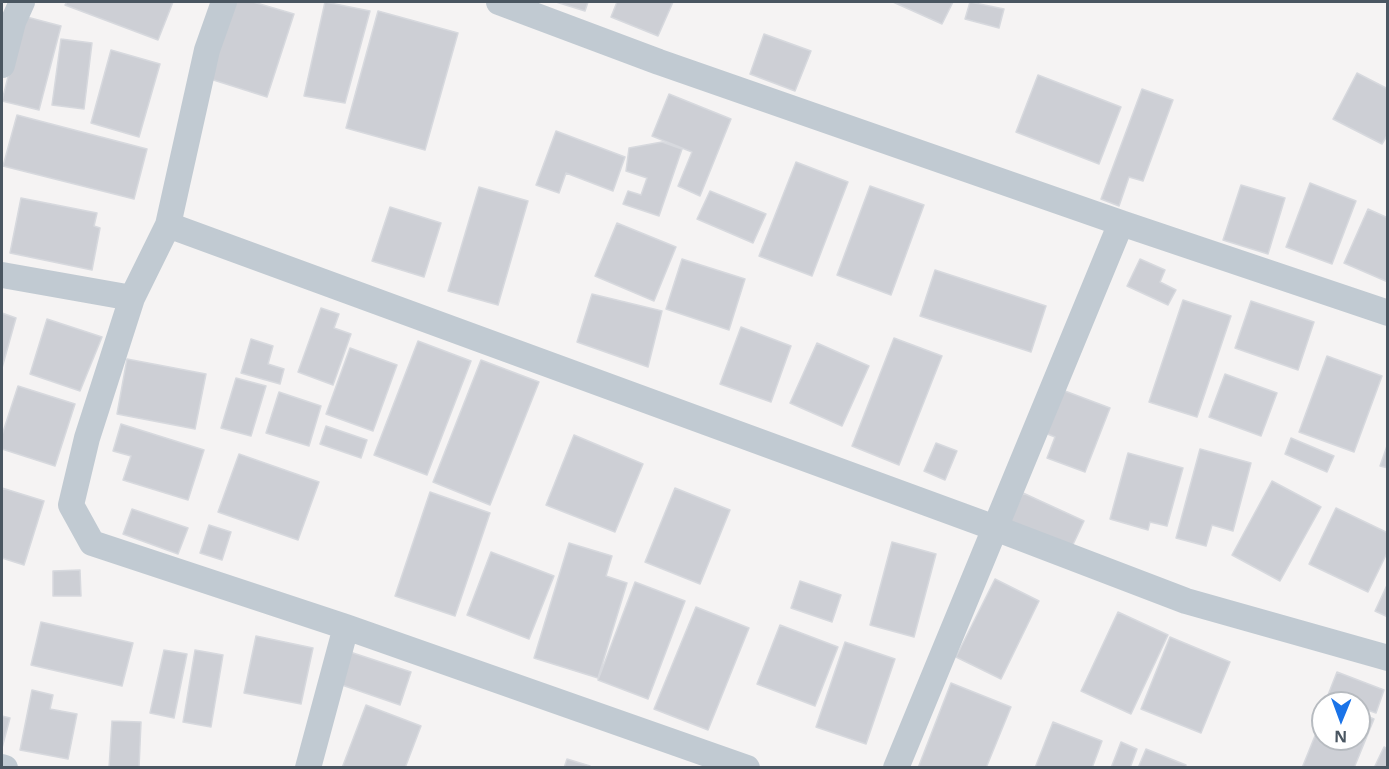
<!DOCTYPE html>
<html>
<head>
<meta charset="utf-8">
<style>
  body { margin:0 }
  #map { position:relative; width:1389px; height:769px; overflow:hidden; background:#f5f3f3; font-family:"Open Sans",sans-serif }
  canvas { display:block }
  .frame { position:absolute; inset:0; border:3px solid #4a5661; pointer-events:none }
  .north { position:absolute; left:1311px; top:691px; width:60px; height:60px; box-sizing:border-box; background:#fff; border:2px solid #b7bbc0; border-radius:50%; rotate:181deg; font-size:16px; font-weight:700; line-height:24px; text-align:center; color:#4a5661 }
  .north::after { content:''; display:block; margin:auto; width:21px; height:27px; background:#1a73e8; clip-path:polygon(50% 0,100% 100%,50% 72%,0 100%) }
</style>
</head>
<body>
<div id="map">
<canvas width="1389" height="769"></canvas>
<div class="frame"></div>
<div class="north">N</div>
</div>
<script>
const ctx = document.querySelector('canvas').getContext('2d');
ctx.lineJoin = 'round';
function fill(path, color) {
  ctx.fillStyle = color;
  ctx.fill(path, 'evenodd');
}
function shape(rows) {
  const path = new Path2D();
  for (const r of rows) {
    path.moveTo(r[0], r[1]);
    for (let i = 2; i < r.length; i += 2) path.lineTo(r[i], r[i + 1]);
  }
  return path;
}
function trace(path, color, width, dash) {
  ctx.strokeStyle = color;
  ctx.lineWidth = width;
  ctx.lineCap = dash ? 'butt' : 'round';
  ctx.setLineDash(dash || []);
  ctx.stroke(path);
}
const building = shape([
  [67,2,173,2,158,40,65,5,67,2],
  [228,2,253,2,294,14,267,97,204,77,228,2],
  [325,2,370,11,345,103,304,96,325,2],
  [556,2,588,2,585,11,556,2],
  [617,2,673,2,658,36,611,17,617,2],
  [893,2,953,2,942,24,893,2],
  [970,2,1004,9,999,28,965,19,970,2],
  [378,11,458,33,425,150,346,128,378,11],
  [23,16,61,26,39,110,2,101,23,16],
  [764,34,811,51,795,91,750,74,764,34],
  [61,39,92,43,84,109,52,105,61,39],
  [111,50,160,64,139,137,91,123,111,50],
  [1357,73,1388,89,1388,134,1382,144,1333,119,1357,73],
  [1038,75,1121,107,1099,164,1016,132,1038,75],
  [1142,89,1173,100,1143,181,1129,177,1119,206,1101,199,1142,89],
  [669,94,731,119,700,196,678,186,692,152,652,136,669,94],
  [17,115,147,149,134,199,3,166,17,115],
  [556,131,625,157,613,191,566,173,559,193,536,185,556,131],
  [662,142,682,149,659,216,623,204,628,191,641,195,647,178,626,171,629,148,662,142],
  [796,162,848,182,812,276,759,256,796,162],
  [1310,183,1356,201,1332,264,1286,247,1310,183],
  [1241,185,1285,198,1268,254,1223,240,1241,185],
  [870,186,924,205,891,295,837,275,870,186],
  [479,187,528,201,498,305,448,291,479,187],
  [710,191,766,214,753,243,697,219,710,191],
  [21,198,97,213,94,226,100,228,92,270,10,253,21,198],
  [390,207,441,223,424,277,372,261,390,207],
  [1368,209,1388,218,1388,282,1344,263,1368,209],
  [617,223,676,247,654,301,595,276,617,223],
  [682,259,745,279,729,330,666,309,682,259],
  [1140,259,1165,270,1160,282,1176,290,1168,305,1127,286,1140,259],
  [935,270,1046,306,1031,352,920,316,935,270],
  [592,294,662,311,648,367,577,342,592,294],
  [1183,300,1231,316,1197,417,1149,402,1183,300],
  [1251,301,1314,322,1298,370,1235,348,1251,301],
  [321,308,339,314,334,328,351,334,333,385,298,372,321,308],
  [2,313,16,318,2,368,2,313],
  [47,319,102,337,80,391,30,374,47,319],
  [741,327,791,346,771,402,720,384,741,327],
  [894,338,942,356,899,465,852,446,894,338],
  [251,339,273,346,268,364,284,369,280,384,241,373,251,339],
  [418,341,471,361,427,475,374,455,418,341],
  [817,343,869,366,842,426,790,403,817,343],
  [350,348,397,365,373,431,326,414,350,348],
  [1327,356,1382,376,1354,452,1299,432,1327,356],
  [127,359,206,374,195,429,117,414,127,359],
  [481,360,539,382,490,505,433,482,481,360],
  [1225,374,1277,393,1261,436,1209,417,1225,374],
  [236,378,266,386,251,436,221,428,236,378],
  [18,386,75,404,55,466,2,449,2,435,18,386],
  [1057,388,1110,408,1085,472,1047,458,1055,437,1040,431,1057,388],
  [279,392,321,406,309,446,266,433,279,392],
  [121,424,204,450,188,500,123,480,131,456,113,451,121,424],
  [326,426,367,440,361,458,320,444,326,426],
  [574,435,643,464,615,532,546,505,574,435],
  [1291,438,1334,456,1327,472,1285,454,1291,438],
  [936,443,957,451,945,480,924,471,936,443],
  [1388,443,1388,468,1380,466,1388,443],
  [1200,449,1251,463,1233,531,1212,525,1206,546,1176,538,1200,449],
  [1128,453,1183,468,1167,526,1150,522,1148,530,1110,519,1128,453],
  [239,454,319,482,298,540,218,512,239,454],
  [1272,481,1321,507,1280,581,1232,555,1272,481],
  [2,488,44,501,24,565,2,558,2,488],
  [675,488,730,510,700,584,645,562,675,488],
  [430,492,490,513,455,616,395,596,430,492],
  [1023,493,1084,521,1070,551,1009,523,1023,493],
  [1336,508,1388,533,1388,551,1368,592,1309,564,1336,508],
  [132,509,188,528,178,554,123,534,132,509],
  [209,525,231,532,222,560,200,553,209,525],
  [892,542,936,554,914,637,870,625,892,542],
  [569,543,612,556,606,576,627,583,598,678,534,658,569,543],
  [491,552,554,576,529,639,467,615,491,552],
  [80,570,81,596,53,596,53,571,80,570],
  [995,579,1039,601,1001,679,956,657,995,579],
  [800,581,841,595,832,622,791,608,800,581],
  [635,582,685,601,648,699,598,680,635,582],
  [1388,583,1388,617,1375,611,1388,583],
  [696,607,749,628,708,730,654,709,696,607],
  [1118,612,1168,635,1131,714,1081,691,1118,612],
  [41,622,133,643,122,686,31,665,41,622],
  [780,625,838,647,815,706,757,684,780,625],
  [256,636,313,648,301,704,244,693,256,636],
  [1170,637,1230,662,1201,733,1141,709,1170,637],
  [845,642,895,659,866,744,816,727,845,642],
  [164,650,187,654,174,718,150,713,164,650],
  [195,650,223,655,211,727,183,722,195,650],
  [350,652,411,672,400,705,339,684,350,652],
  [1337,672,1384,690,1376,713,1359,707,1359,703,1348,703,1328,695,1337,672],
  [951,683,1011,707,986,768,918,768,951,683],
  [32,690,53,695,50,709,77,714,68,759,20,750,32,690],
  [366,705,421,726,405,768,342,768,366,705],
  [1359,713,1374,719,1354,768,1302,768,1323,716,1323,739,1359,739,1359,713],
  [2,716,10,718,2,748,2,716],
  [112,721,141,722,139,768,109,768,112,721],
  [1053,722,1102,741,1092,768,1035,768,1053,722],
  [1121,742,1137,749,1130,768,1111,768,1121,742],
  [1384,747,1388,749,1388,768,1374,768,1384,747],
  [1146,749,1186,765,1185,768,1138,768,1146,749],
  [567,759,590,766,589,768,564,768,567,759]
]);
const street = shape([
  [224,2,207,50,168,225,132,298,87,438,71,505,92,543,346,627,747,768],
  [499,2,659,62,1121,223,896,768],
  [2,65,13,22,22,2],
  [1121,223,1388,313],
  [168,225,995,528,1186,601,1388,658],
  [2,275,132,298],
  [2,767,5,768],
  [308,768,346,627]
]);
fill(building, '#cdcfd5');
trace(building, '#d7d9de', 1.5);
trace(street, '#c1cad2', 26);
</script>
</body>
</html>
